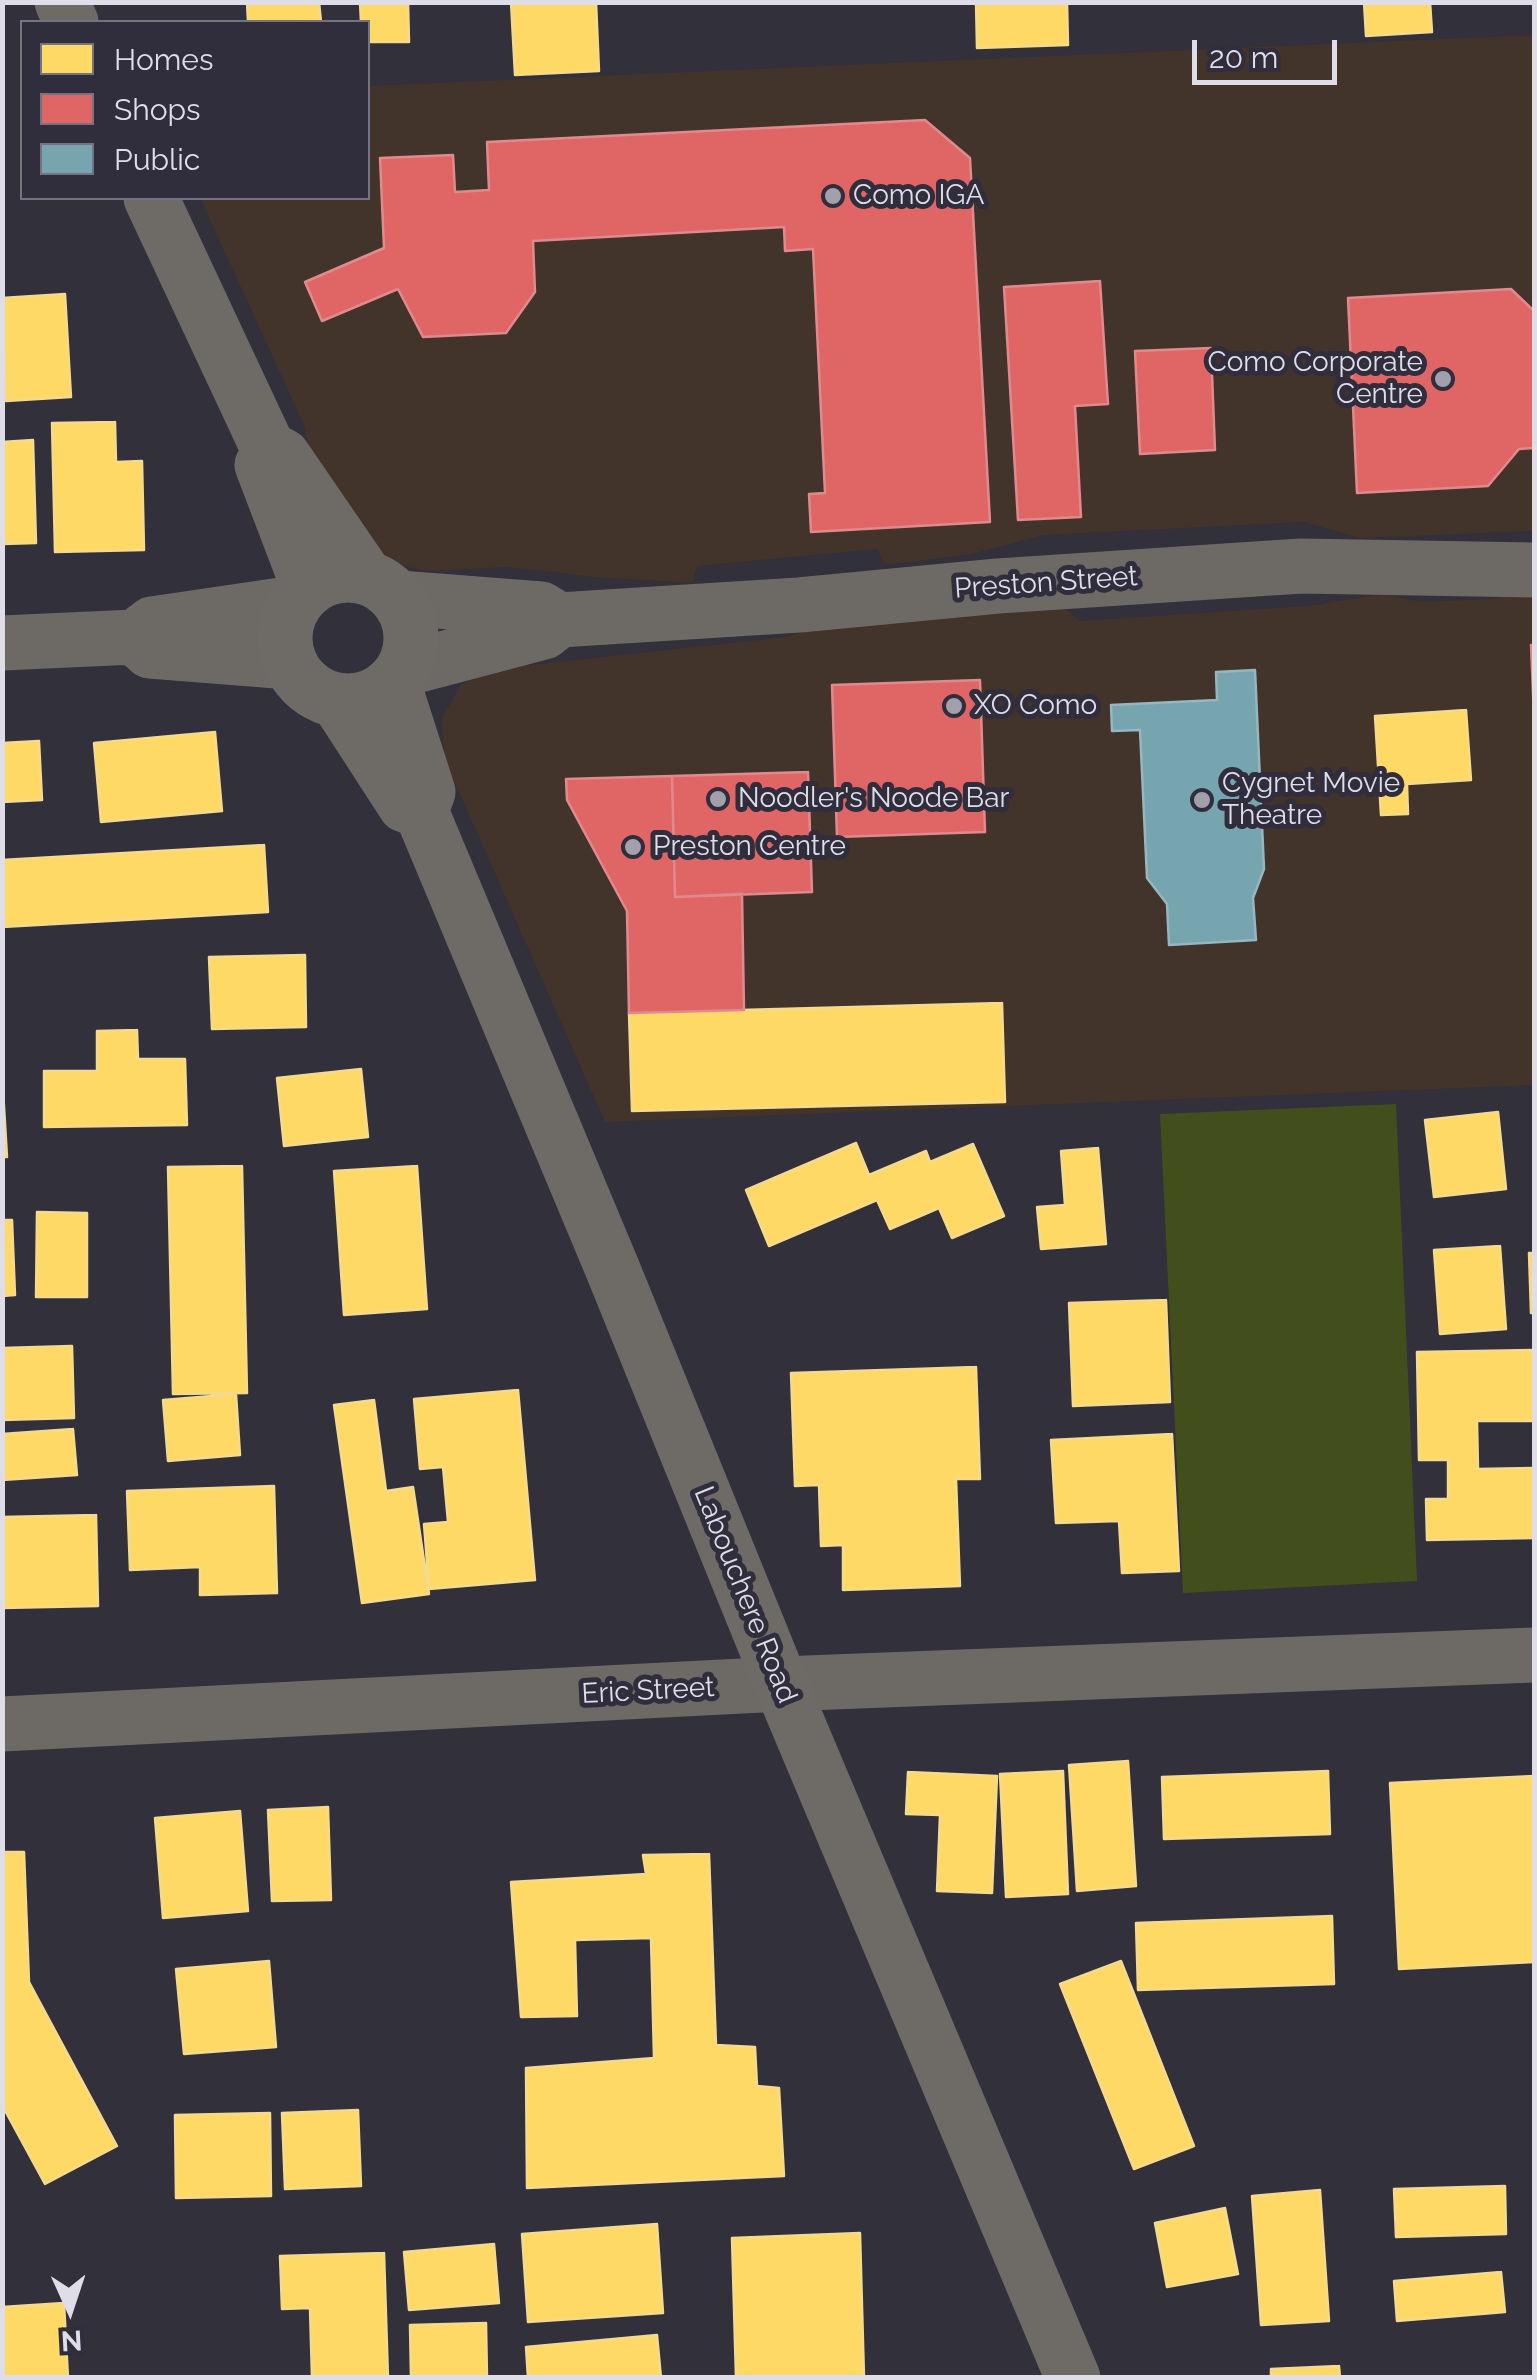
<!DOCTYPE html>
<html>
<head>
<meta charset="utf-8">
<style>
  body { margin:0 }
  #map { position:relative; width:1537px; height:2380px; overflow:hidden; background:#32303a; font-family:Raleway,sans-serif }
  canvas { display:block }
  .frame { position:absolute; inset:0; border:5px solid #dfdde8; pointer-events:none }
  .legend { position:absolute; left:20px; top:20px; width:350px; height:180px; box-sizing:border-box; background:#302d3d; border:2px solid #767381; margin:0; padding:12px 18px; list-style:none; font-size:30px; color:#dfdde8 }
  .legend li { display:flex; align-items:center; gap:20px; height:50px }
  .legend b { width:50px; border:2px solid #767381 }
  .north { position:absolute; left:20px; top:2260px; width:100px; height:100px; -webkit-text-stroke:8px #302d3d; paint-order:stroke; rotate:177deg; font-size:28px; font-weight:700; line-height:40px; text-align:center; color:#dfdde8 }
  .north::after { content:''; display:block; margin:auto; width:35px; height:45px; background:#dfdde8; clip-path:polygon(50% 0,100% 100%,50% 72%,0 100%) }
  .scale { position:absolute; left:1192px; top:40px; width:145px; height:45px; box-sizing:border-box; border:5px solid #dfdde8; border-top:0; padding-left:12px; font-size:30px; line-height:35px; white-space:nowrap; color:#dfdde8; -webkit-text-stroke:8px #302d3d; paint-order:stroke }
</style>
</head>
<body>
<div id="map">
<canvas width="1537" height="2380"></canvas>
<div class="frame"></div>
<ul class="legend">
<li><b style="height:28px;background:#ffd966"></b>Homes</li>
<li><b style="height:28px;background:#e06666"></b>Shops</li>
<li><b style="height:28px;background:#76a5af"></b>Public</li>
</ul>
<div class="north">N</div>
<div class="scale">20 m</div>
</div>
<script>
const ctx = document.querySelector('canvas').getContext('2d');
ctx.lineJoin = 'round';
function fill(path, color) {
  ctx.fillStyle = color;
  ctx.fill(path, 'evenodd');
}
function shape(rows) {
  const path = new Path2D();
  for (const r of rows) {
    if (r.length === 3) {
      path.moveTo(r[0] + r[2], r[1]);
      path.arc(r[0], r[1], r[2], 0, 2 * Math.PI);
      continue;
    }
    path.moveTo(r[0], r[1]);
    for (let i = 2; i < r.length; i += 2) path.lineTo(r[i], r[i + 1]);
  }
  return path;
}
function trace(path, color, width, dash) {
  ctx.strokeStyle = color;
  ctx.lineWidth = width;
  ctx.lineCap = dash ? 'butt' : 'round';
  ctx.setLineDash(dash || []);
  ctx.stroke(path);
}
function drawText(font, color, halo, rows, align = 'center') {
  ctx.font = font + ' Raleway,sans-serif';
  ctx.lineWidth = 10;
  ctx.setLineDash([]);
  ctx.textBaseline = 'middle';
  ctx.strokeStyle = halo;
  ctx.fillStyle = color;
  for (const [text, x, y, turn = 0] of rows) {
    ctx.save();
    ctx.translate(x, y);
    ctx.rotate((+turn || 0) * Math.PI / 180);
    ctx.textAlign = isNaN(turn) ? turn : align;
    if (halo) ctx.strokeText(text, 0, 0);
    ctx.fillText(text, 0, 0);
    ctx.restore();
  }
}
const commercial = shape([
  [1534,35,1534,531,1359,538,1304,522,1044,535,972,554,885,565,877,549,697,566,693,583,594,577,509,567,427,571,393,564,370,549,315,475,304,425,200,198,368,198,368,86],
  [1534,590,1534,1085,605,1122,444,758,442,718,461,685,494,669,786,637,839,622,1059,603,1080,621,1308,606,1382,594,1421,602,1493,599]
]);
const green = shape([
  [1396,1104,1417,1581,1183,1593,1160,1114]
]);
const homes = shape([
  [247,2,319,2,321,22,248,22,247,2],
  [360,2,408,2,409,42,368,42,368,22,361,22,360,2],
  [511,2,596,2,599,71,515,75,511,2],
  [976,2,1067,2,1068,45,977,48,976,2],
  [1364,2,1430,2,1432,32,1366,36,1364,2],
  [65,294,71,397,6,401,2,298,65,294],
  [115,422,116,462,142,461,144,550,55,552,52,423,115,422],
  [33,440,36,543,2,544,2,442,33,440],
  [1466,710,1471,780,1407,784,1408,814,1381,815,1375,716,1466,710],
  [215,732,222,811,101,822,94,743,215,732],
  [39,741,42,800,2,802,2,743,39,741],
  [264,845,268,912,2,927,2,860,264,845],
  [305,955,306,1027,212,1029,209,957,305,955],
  [1002,1003,1005,1102,632,1111,629,1013,1002,1003],
  [137,1030,138,1059,185,1059,187,1125,44,1127,44,1071,97,1071,97,1031,137,1030],
  [361,1069,368,1137,284,1146,277,1078,361,1069],
  [2,1073,7,1157,2,1157,2,1073],
  [1498,1112,1506,1189,1434,1197,1425,1120,1498,1112],
  [856,1143,869,1175,926,1151,930,1162,973,1144,1004,1216,952,1238,939,1208,890,1229,877,1200,769,1246,746,1190,856,1143],
  [1098,1148,1106,1244,1041,1249,1037,1207,1065,1205,1061,1151,1098,1148],
  [242,1166,247,1393,173,1394,168,1167,242,1166],
  [417,1166,427,1309,344,1315,334,1171,417,1166],
  [37,1212,87,1213,87,1297,36,1297,37,1212],
  [2,1220,12,1220,15,1295,2,1296,2,1220],
  [1500,1246,1506,1329,1440,1334,1434,1250,1500,1246],
  [1529,1253,1534,1253,1534,1313,1531,1313,1529,1253],
  [1166,1300,1170,1402,1073,1406,1069,1303,1166,1300],
  [72,1346,74,1418,2,1420,2,1348,72,1346],
  [1534,1350,1534,1421,1477,1421,1478,1469,1533,1468,1534,1538,1427,1540,1426,1499,1448,1499,1448,1460,1419,1460,1417,1352,1534,1350],
  [976,1367,980,1479,956,1479,960,1586,843,1590,843,1545,821,1546,819,1485,795,1486,791,1373,976,1367],
  [518,1390,535,1580,429,1589,424,1524,448,1522,443,1467,420,1469,414,1399,518,1390],
  [236,1394,240,1455,168,1461,163,1400,236,1394],
  [374,1400,386,1491,413,1487,429,1594,362,1603,334,1405,374,1400],
  [73,1429,77,1475,2,1480,2,1434,73,1429],
  [1172,1434,1179,1571,1122,1573,1119,1521,1056,1523,1051,1440,1172,1434],
  [274,1486,277,1593,200,1595,200,1567,130,1570,127,1491,274,1486],
  [96,1515,98,1606,2,1608,2,1517,96,1515],
  [1128,1761,1136,1886,1077,1891,1069,1765,1128,1761],
  [1063,1771,1068,1894,1006,1897,1000,1774,1063,1771],
  [1328,1771,1330,1834,1164,1839,1162,1777,1328,1771],
  [908,1772,997,1776,992,1893,937,1891,940,1815,906,1814,908,1772],
  [1534,1776,1534,1962,1399,1969,1390,1783,1534,1776],
  [328,1807,331,1900,272,1901,268,1810,328,1807],
  [240,1811,248,1911,163,1918,155,1818,240,1811],
  [2,1852,24,1852,29,1982,117,2146,45,2184,2,2105,2,1852],
  [709,1854,716,2045,755,2047,757,2086,779,2088,784,2176,527,2188,526,2068,654,2058,651,1938,575,1940,577,2016,521,2017,511,1882,646,1874,643,1855,709,1854],
  [1332,1916,1334,1984,1138,1990,1136,1923,1332,1916],
  [269,1961,276,2047,184,2054,176,1969,269,1961],
  [1121,1961,1194,2146,1134,2169,1060,1984,1121,1961],
  [358,2110,361,2186,285,2189,282,2113,358,2110],
  [270,2113,271,2196,176,2198,175,2115,270,2113],
  [1505,2186,1506,2234,1396,2237,1394,2189,1505,2186],
  [1320,2190,1329,2321,1261,2325,1252,2196,1320,2190],
  [1225,2208,1238,2274,1167,2287,1155,2223,1225,2208],
  [657,2224,663,2313,528,2322,522,2234,657,2224],
  [860,2233,864,2378,736,2378,732,2238,860,2233],
  [494,2244,499,2303,409,2310,404,2252,494,2244],
  [384,2253,388,2378,312,2378,310,2308,282,2309,280,2256,384,2253],
  [1501,2272,1505,2312,1397,2321,1394,2281,1501,2272],
  [64,2303,68,2378,2,2378,2,2307,64,2303],
  [486,2323,487,2378,411,2378,410,2325,486,2323],
  [657,2335,661,2378,528,2378,526,2347,657,2335],
  [1339,2366,1340,2378,1271,2378,1271,2369,1339,2366]
]);
const shops = shape([
  [925,120,970,158,990,522,811,532,809,494,825,493,813,249,785,251,784,227,533,241,535,292,506,333,423,337,398,289,322,321,305,282,384,248,380,158,453,155,455,192,489,190,487,142,925,120],
  [1100,281,1108,404,1075,406,1081,517,1018,520,1004,287,1100,281],
  [1511,289,1534,311,1534,448,1519,449,1488,486,1357,493,1348,298,1511,289],
  [1211,348,1215,450,1140,454,1135,351,1211,348],
  [1531,645,1534,645,1534,717,1531,645],
  [980,680,985,832,837,837,832,685,980,680],
  [808,772,812,892,675,897,672,776,808,772],
  [672,776,675,897,742,894,744,1010,629,1013,627,911,567,800,566,779,672,776]
]);
const public = shape([
  [1255,670,1264,869,1253,898,1256,940,1169,945,1167,904,1147,878,1140,730,1112,731,1111,705,1217,700,1216,672,1255,670]
]);
const minor = shape([
  [399,598,541,609,559,620,799,605,998,586,1301,566,1534,570],
  [137,639,150,651,290,662],
  [2,643,135,637,152,624,295,603],
  [404,669,544,632,559,620],
  [2,1724,781,1684,1534,1655]
]);
const major = shape([
  [62,2,71,22],
  [151,198,268,448,283,456,366,577],
  [264,461,262,465,309,588],
  [348,638,63],
  [393,683,428,792,421,811,613,1270,781,1684,1073,2378],
  [337,700,405,805,421,811]
]);
const markers = [
  [833,196,10,"#a2a0ab"],
  [1443,379,10,"#a2a0ab"],
  [954,706,10,"#a2a0ab"],
  [718,799,10,"#a2a0ab"],
  [1202,800,10,"#a2a0ab"],
  [633,847,10,"#a2a0ab"]
];
const poiNames = [
  ["Como IGA",853,196],
  ["Como Corporate",1423,363,"right"],
  ["Centre",1423,395,"right"],
  ["XO Como",974,706],
  ["Cygnet Movie",1222,784],
  ["Theatre",1222,816],
  ["Noodler's Noode Bar",738,799],
  ["Preston Centre",653,847]
];
const streetNames = [
  ["Preston Street",1046,583,-4],
  ["Labouchere Road",745,1595,68],
  ["Eric Street",648,1691,-3]
];
fill(commercial, '#42332b');
fill(green, '#424f1d');
fill(homes, '#ffd966');
trace(homes, '#f5da8d', 2.5);
fill(shops, '#e06666');
trace(shops, '#e08a8d', 2.5);
fill(public, '#76a5af');
trace(public, '#96b6c0', 2.5);
trace(minor, '#6d6964', 55);
trace(major, '#6e6a66', 55);
for (const [x, y, r, color] of markers) {
  const dot = new Path2D();
  dot.arc(x, y, r, 0, 2 * Math.PI);
  ctx.fillStyle = color;
  ctx.fill(dot);
  trace(dot, '#302d3d', 4);
}
drawText('28px', '#dfdde8', '#302d3d', poiNames, 'left');
drawText('28px', '#dfdde8', '#302d3d', streetNames);
</script>
</body>
</html>
